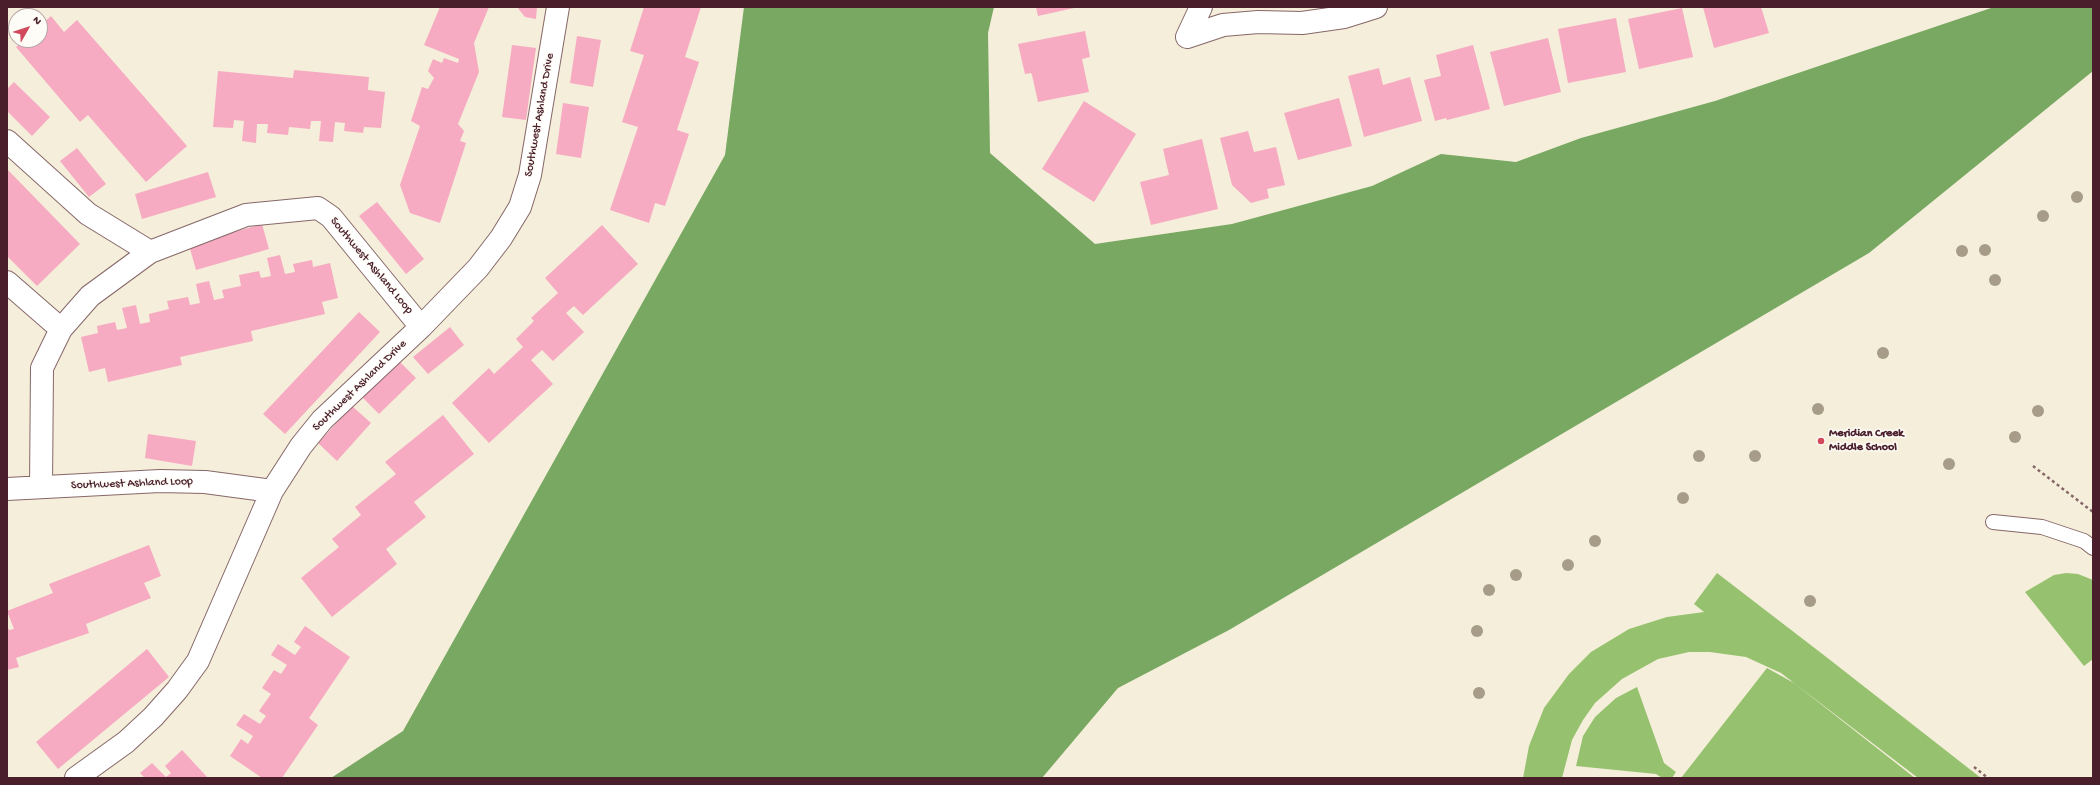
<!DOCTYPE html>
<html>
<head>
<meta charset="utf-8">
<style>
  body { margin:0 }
  #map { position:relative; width:2100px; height:785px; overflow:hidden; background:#f5eeda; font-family:"Gochi Hand",sans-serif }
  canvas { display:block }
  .frame { position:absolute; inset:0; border:8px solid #4a1f2b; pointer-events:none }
  .north { position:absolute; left:8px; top:8px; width:40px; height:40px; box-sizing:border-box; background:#fdfcf7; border:1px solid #b5a4a5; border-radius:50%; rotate:51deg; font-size:11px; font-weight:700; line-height:16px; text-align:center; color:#4a1f2b }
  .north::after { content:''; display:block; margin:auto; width:14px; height:18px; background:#d1495b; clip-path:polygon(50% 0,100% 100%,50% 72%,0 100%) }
</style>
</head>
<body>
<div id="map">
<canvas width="2100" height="785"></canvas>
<div class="frame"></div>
<div class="north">N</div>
</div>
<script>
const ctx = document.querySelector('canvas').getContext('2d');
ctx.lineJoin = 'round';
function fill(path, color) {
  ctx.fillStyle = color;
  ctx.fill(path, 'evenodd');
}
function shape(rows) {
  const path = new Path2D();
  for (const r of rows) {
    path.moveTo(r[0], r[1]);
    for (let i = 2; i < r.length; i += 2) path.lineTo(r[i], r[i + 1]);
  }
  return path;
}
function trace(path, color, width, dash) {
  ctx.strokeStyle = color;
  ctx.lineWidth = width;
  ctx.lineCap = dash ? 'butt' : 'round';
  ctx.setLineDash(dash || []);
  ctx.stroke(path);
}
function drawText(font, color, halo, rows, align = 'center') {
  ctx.font = font + ' "Gochi Hand",sans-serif';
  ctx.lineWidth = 3;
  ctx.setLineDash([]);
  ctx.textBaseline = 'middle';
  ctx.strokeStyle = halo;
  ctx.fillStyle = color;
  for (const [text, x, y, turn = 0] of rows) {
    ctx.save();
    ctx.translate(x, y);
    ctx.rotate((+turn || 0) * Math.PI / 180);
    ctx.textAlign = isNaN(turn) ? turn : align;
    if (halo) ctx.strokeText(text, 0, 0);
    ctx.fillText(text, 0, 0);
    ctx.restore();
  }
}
const green = shape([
  [1717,573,1825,656,1981,778,1918,778,1781,673,1746,657,1710,652,1689,652,1658,659,1622,679,1595,703,1583,720,1572,740,1562,778,1523,778,1529,746,1544,708,1569,674,1591,652,1629,629,1667,617,1704,612,1694,604],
  [2066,573,2078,574,2093,580,2093,659,2084,666,2025,592,2054,575],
  [1767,668,1794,683,1915,778,1681,778],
  [1637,687,1664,763,1676,772,1672,778,1662,778,1656,774,1576,766,1583,736,1595,717,1616,698]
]);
const forest = shape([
  [744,7,994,7,988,33,990,153,1095,244,1232,224,1372,186,1441,154,1516,162,1581,138,1715,101,1994,7,2093,7,2093,71,1869,253,1229,630,1118,688,1042,778,331,778,403,731,725,155]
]);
const building = shape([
  [440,7,489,7,474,43,479,72,458,124,464,131,460,141,466,143,440,223,410,213,400,185,420,126,411,121,422,87,428,89,434,78,428,71,433,59,442,63,444,58,458,63,459,59,424,45],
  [517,7,537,7,536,19,525,17],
  [644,7,701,7,685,57,699,62,677,130,689,134,665,206,655,203,649,223,610,210,638,127,622,122,644,55,630,51],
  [1036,7,1074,7,1074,8,1038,16],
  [1703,7,1761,7,1769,33,1714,48],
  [1682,8,1693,57,1639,69,1628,19],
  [51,16,64,32,77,20,187,146,146,182,88,115,80,122,16,47,24,40,40,40,40,26],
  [1616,18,1626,72,1568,83,1558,29],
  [1085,31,1090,57,1082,59,1089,92,1038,102,1032,75,1031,73,1025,74,1018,44],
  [577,36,601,40,593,87,570,83],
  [1548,38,1561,92,1504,106,1490,52],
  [512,45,536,48,526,120,502,117],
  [1473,45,1490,109,1447,120,1446,118,1435,121,1424,80,1441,76,1436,55],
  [1379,68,1383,85,1410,77,1422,121,1364,137,1348,76],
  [294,70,369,77,368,90,385,92,381,128,364,127,363,133,344,131,345,123,335,122,333,142,319,141,321,121,311,121,310,129,289,127,288,135,267,133,268,124,257,124,256,143,242,141,244,121,234,120,233,128,213,127,218,71,293,78],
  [14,82,50,117,32,136,7,111,7,89],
  [1339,98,1352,146,1298,160,1284,113],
  [1084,101,1136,134,1094,202,1042,169],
  [563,103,589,107,581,158,556,154],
  [1248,131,1254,152,1276,147,1285,185,1267,189,1269,198,1251,203,1232,185,1220,138],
  [1202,139,1218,209,1151,225,1140,182,1169,175,1163,149],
  [77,148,106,184,89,197,60,161],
  [7,169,80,244,37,286,7,256],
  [208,172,216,197,142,219,135,194],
  [377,202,424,259,406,274,359,216],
  [262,224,269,249,196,270,189,245],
  [602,225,638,264,583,315,574,306,566,313,584,332,553,361,542,350,531,360,553,384,489,443,452,403,489,368,494,374,523,347,516,339,534,321,531,318,558,293,545,278],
  [280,255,285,274,295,272,293,264,312,260,313,267,330,263,338,298,322,302,325,314,251,331,253,341,180,357,182,365,108,382,105,368,89,372,81,337,98,333,97,326,115,322,117,330,127,328,122,308,136,305,140,324,150,322,149,314,169,309,167,301,188,297,190,305,200,303,196,284,209,281,214,300,224,298,222,290,241,286,239,275,259,271,261,278,271,276,267,258],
  [359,312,380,332,285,434,263,414],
  [450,327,464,345,428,374,413,357],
  [398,360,416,378,379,414,361,396],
  [352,406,371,423,337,461,318,443],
  [443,415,474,454,414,502,426,517,386,549,397,564,332,617,301,578,339,547,332,539,361,515,355,507,396,474,385,462],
  [148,434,196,441,192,466,145,458],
  [149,545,161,576,144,583,151,598,86,624,89,633,16,658,19,667,7,670,7,626,9,630,14,629,7,611,53,593,49,584],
  [305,626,350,657,309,718,318,725,282,778,262,778,230,756,241,739,248,744,253,736,236,725,244,714,260,724,266,716,259,711,271,694,262,688,274,670,281,674,287,665,271,655,278,644,295,655,301,647,294,642],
  [147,649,169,677,58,769,36,742],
  [182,750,208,778,145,778,140,773,152,763,166,777,171,773,165,766]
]);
const path = shape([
  [2033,466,2093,512],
  [1974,767,1988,778]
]);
const service = shape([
  [1993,522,2042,527,2084,541,2093,548]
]);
const minor = shape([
  [1201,7,1187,37,1223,25,1258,22,1302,23,1344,17,1376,7],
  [7,141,88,214,150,252],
  [7,282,61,329],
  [41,487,42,368,61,329,90,296,150,252,246,215,318,208,331,217,421,327],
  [7,489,160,481,205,482,272,491],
  [76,778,126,742,153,717,177,690,198,661,272,491,301,446,322,420,421,327,478,268,501,238,520,207,530,175,558,7]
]);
const trees = [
  [2077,197],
  [2043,216],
  [1985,250],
  [1962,251],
  [1995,280],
  [1883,353],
  [1818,409],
  [2038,411],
  [2015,437],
  [1699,456],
  [1755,456],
  [1949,464],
  [1683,498],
  [1595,541],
  [1568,565],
  [1516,575],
  [1489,590],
  [1810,601],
  [1477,631],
  [1479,693]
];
const markers = [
  [1821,441,4,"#d1495b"]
];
const streetNames = [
  ["Southwest Ashland Drive",540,115,-80],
  ["Southwest Ashland Loop",371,266,50],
  ["Southwest Ashland Drive",360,386,-44],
  ["Southwest Ashland Loop",132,484,-2]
];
const poiNames = [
  ["Meridian Creek",1829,434],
  ["Middle School",1829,448]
];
fill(green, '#96c26f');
fill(forest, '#78a862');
fill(building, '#f6abc2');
trace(service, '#866768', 16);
trace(minor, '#866768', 24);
trace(path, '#866768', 2.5, [3, 3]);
trace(service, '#fff', 14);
trace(minor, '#fff', 22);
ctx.fillStyle = '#a69c87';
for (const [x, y] of trees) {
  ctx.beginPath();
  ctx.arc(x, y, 6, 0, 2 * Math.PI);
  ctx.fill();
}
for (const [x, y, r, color] of markers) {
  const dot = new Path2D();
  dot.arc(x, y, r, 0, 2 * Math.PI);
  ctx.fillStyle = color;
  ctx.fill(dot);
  trace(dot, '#fdfcf7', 1.5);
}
drawText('12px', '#4a1f2b', '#fdfcf7', streetNames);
drawText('bold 12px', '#4a1f2b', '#fdfcf7', poiNames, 'left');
</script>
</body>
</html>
